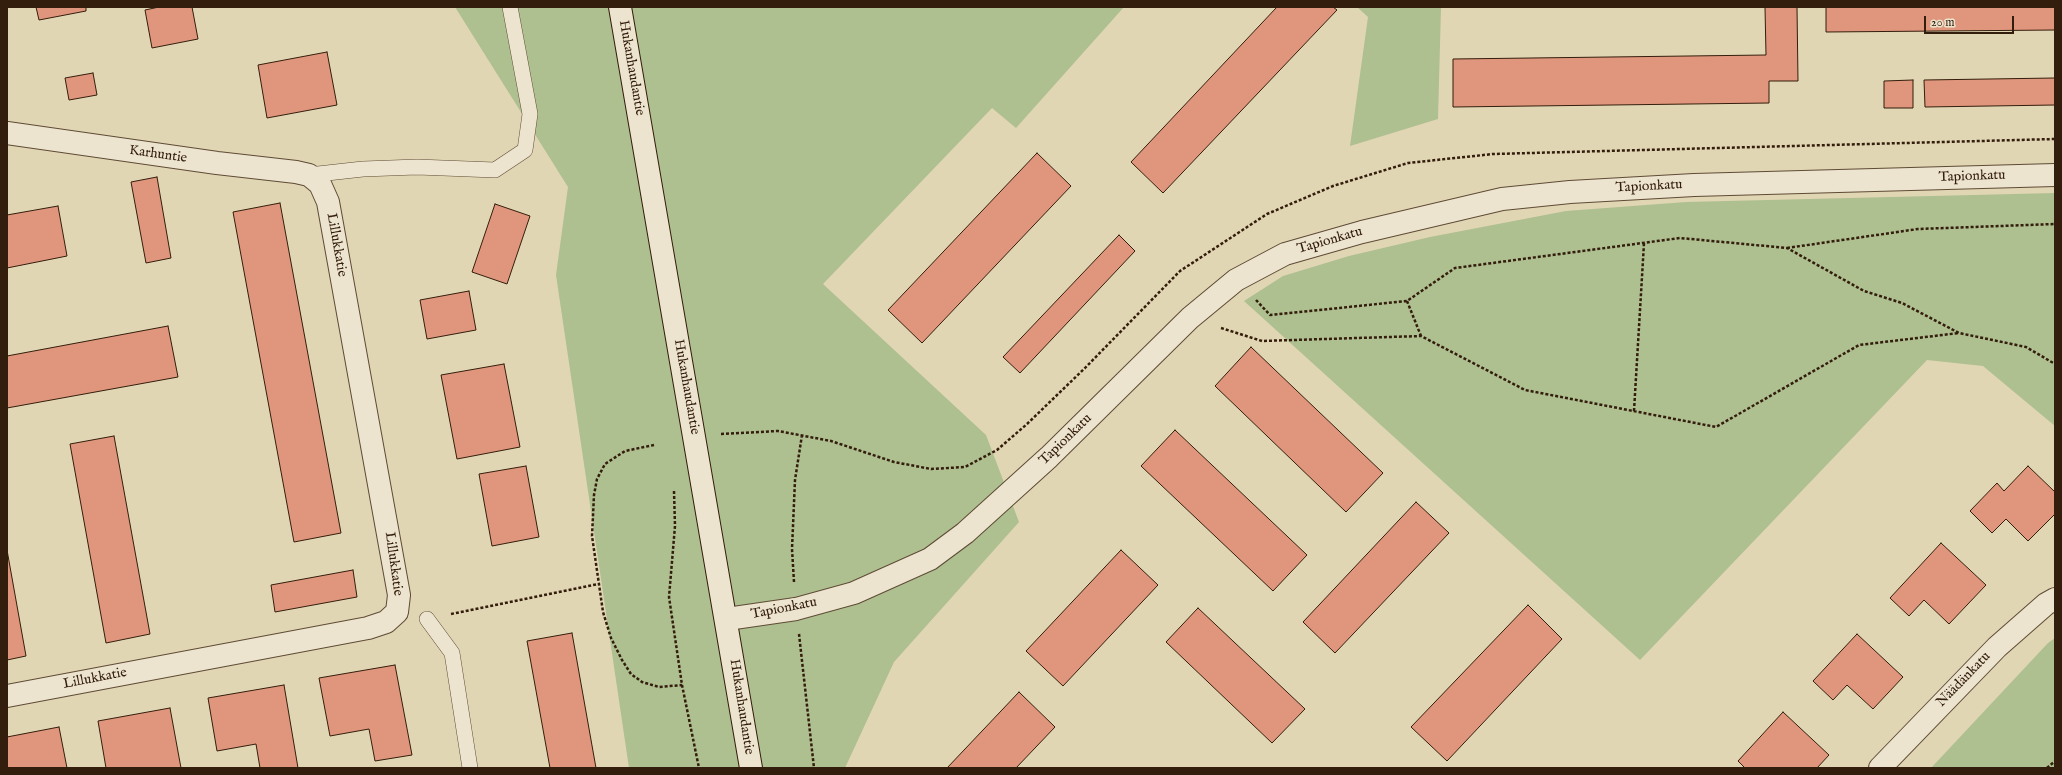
<!DOCTYPE html>
<html>
<head>
<meta charset="utf-8">
<style>
  body { margin:0 }
  #map { position:relative; width:2062px; height:775px; overflow:hidden; background:#e1d6b3; font-family:"IM FELL English",serif }
  canvas { display:block }
  .frame { position:absolute; inset:0; border:8px solid #331d0c; pointer-events:none }
  .scale { position:absolute; left:1924px; top:16px; width:90px; height:18px; box-sizing:border-box; border:2px solid #331d0c; border-top:0; padding-left:5px; font-size:12px; line-height:14px; white-space:nowrap; color:#331d0c; -webkit-text-stroke:3px #ece4ce; paint-order:stroke }
</style>
</head>
<body>
<div id="map">
<canvas width="2062" height="775"></canvas>
<div class="frame"></div>
<div class="scale">20 m</div>
</div>
<script>
const ctx = document.querySelector('canvas').getContext('2d');
ctx.lineJoin = 'round';
function fill(path, color) {
  ctx.fillStyle = color;
  ctx.fill(path, 'evenodd');
}
function shape(rows) {
  const path = new Path2D();
  for (const r of rows) {
    path.moveTo(r[0], r[1]);
    for (let i = 2; i < r.length; i += 2) path.lineTo(r[i], r[i + 1]);
  }
  return path;
}
function trace(path, color, width, dash) {
  ctx.strokeStyle = color;
  ctx.lineWidth = width;
  ctx.lineCap = dash ? 'butt' : 'round';
  ctx.setLineDash(dash || []);
  ctx.stroke(path);
}
function drawText(font, color, halo, rows, align = 'center') {
  ctx.font = font + ' "IM FELL English",serif';
  ctx.lineWidth = 3;
  ctx.setLineDash([]);
  ctx.textBaseline = 'middle';
  ctx.strokeStyle = halo;
  ctx.fillStyle = color;
  for (const [text, x, y, turn = 0] of rows) {
    ctx.save();
    ctx.translate(x, y);
    ctx.rotate((+turn || 0) * Math.PI / 180);
    ctx.textAlign = isNaN(turn) ? turn : align;
    if (halo) ctx.strokeText(text, 0, 0);
    ctx.fillText(text, 0, 0);
    ctx.restore();
  }
}
const green = shape([
  [455,7,1124,7,1016,128,992,108,823,284,986,435,1019,522,894,662,845,768,629,768,556,275,568,187],
  [1357,7,1441,7,1438,119,1350,146,1368,17],
  [2055,193,2055,426,1983,366,1927,360,1640,660,1244,301,1283,276,1349,256,1430,237,1566,211,1686,202],
  [2055,638,2055,768,1931,768,2048,643]
]);
const building = shape([
  [36,7,86,7,86,11,39,20,36,7],
  [159,7,192,7,198,39,152,48,145,10,159,7],
  [1277,7,1333,7,1337,10,1163,193,1131,162,1277,7],
  [1765,7,1797,7,1798,81,1769,81,1769,103,1453,107,1453,59,1766,55,1765,7],
  [1826,7,2055,7,2055,30,1826,32,1826,7],
  [327,52,337,105,267,118,258,65,327,52],
  [93,73,97,95,69,100,65,78,93,73],
  [2055,78,2055,105,1925,107,1924,80,2055,78],
  [1913,80,1913,108,1884,108,1884,81,1913,80],
  [1037,153,1071,186,922,343,888,310,1037,153],
  [157,177,171,258,146,263,131,182,157,177],
  [280,203,341,533,294,542,233,212,280,203],
  [495,204,530,216,507,284,472,272,495,204],
  [58,206,67,256,7,268,7,215,58,206],
  [1119,235,1135,251,1020,373,1003,357,1119,235],
  [469,291,476,330,427,339,420,300,469,291],
  [168,326,178,377,7,408,7,356,168,326],
  [1251,347,1383,473,1346,512,1215,386,1251,347],
  [504,364,520,447,457,459,441,375,504,364],
  [1175,430,1307,555,1273,591,1141,466,1175,430],
  [114,436,150,634,106,643,70,444,114,436],
  [526,466,539,537,492,546,479,474,526,466],
  [2028,466,2055,492,2055,514,2028,541,2006,519,1992,533,1970,511,1997,483,2004,491,2028,466],
  [1416,502,1449,533,1335,653,1303,622,1416,502],
  [1941,543,1986,585,1949,624,1924,600,1909,616,1890,598,1941,543],
  [7,550,26,656,7,660,7,550],
  [1121,550,1158,585,1063,686,1026,651,1121,550],
  [353,570,357,597,275,612,271,585,353,570],
  [1528,605,1562,639,1447,761,1411,727,1528,605],
  [1198,608,1305,709,1272,743,1166,642,1198,608],
  [572,633,596,768,550,768,527,641,572,633],
  [1857,634,1903,677,1873,709,1847,685,1833,700,1813,681,1857,634],
  [395,665,412,755,375,761,369,729,330,736,319,678,395,665],
  [284,685,298,768,260,768,256,744,217,751,208,698,284,685],
  [1019,692,1055,727,1016,768,947,768,1019,692],
  [170,708,181,768,106,768,98,721,170,708],
  [1783,712,1829,755,1817,768,1745,768,1738,761,1783,712],
  [59,727,67,768,7,768,7,737,59,727]
]);
const path = shape([
  [1787,248,1918,229,2055,224],
  [1256,300,1270,315,1407,301,1455,268,1680,238,1787,248,1864,291,1902,303,1959,333,2026,347,2055,364],
  [1407,301,1421,336],
  [1221,328,1262,341,1421,336,1525,390,1716,427,1859,345,1959,333],
  [1634,411,1644,243],
  [721,434,778,431,831,441,894,462,931,469,965,467,997,450,1027,424,1085,368,1180,271,1267,214,1333,186,1408,163,1493,154,2055,139],
  [654,445,625,451,605,464,597,479,594,495,592,536,603,612,611,638,622,660,631,674,642,682,659,687,682,685],
  [674,491,675,526,669,597,682,685,699,768],
  [794,582,792,549,795,480,802,435],
  [451,614,598,584],
  [799,634,814,768],
  [2047,768,2055,761]
]);
const service = shape([
  [309,175,363,169,417,167,495,170,525,150,530,114,510,7],
  [427,619,452,653,470,768]
]);
const minor = shape([
  [7,133,217,163,296,172,309,175,320,184,328,202,399,595,397,612,386,622,368,628,7,696],
  [1880,768,1997,647,2046,604,2055,599]
]);
const tertiary = shape([
  [727,619,796,609,854,593,930,559,965,533,1049,457,1190,318,1236,280,1285,254,1362,232,1502,199,1570,192,1694,185,2055,175]
]);
const secondary = shape([
  [620,7,751,768]
]);
const streetNames = [
  ["Hukanhaudantie",631,68,80],
  ["Karhuntie",158,155,8],
  ["Tapionkatu",1972,177,-2],
  ["Tapionkatu",1649,187,-3],
  ["Tapionkatu",1330,241,-16],
  ["Lillukkatie",336,245,80],
  ["Hukanhaudantie",686,387,80],
  ["Tapionkatu",1066,440,-44],
  ["Lillukkatie",393,564,82],
  ["Tapionkatu",784,609,-11],
  ["Lillukkatie",95,679,-11],
  ["Näädänkatu",1964,680,-46],
  ["Hukanhaudantie",741,707,81]
];
fill(green, '#aebf90');
fill(building, '#e0967c');
trace(building, '#331d0c', 1);
trace(service, '#5e4b36', 16);
trace(minor, '#5e4b36', 24);
trace(tertiary, '#5e4b36', 24);
trace(secondary, '#331d0c', 24);
trace(path, '#331d0c', 2.5, [3, 2]);
trace(service, '#ece4ce', 15);
trace(minor, '#ece4ce', 22);
trace(tertiary, '#ece4ce', 22);
trace(secondary, '#ece4ce', 22);
drawText('14px', '#331d0c', '#ece4ce', streetNames);
</script>
</body>
</html>
